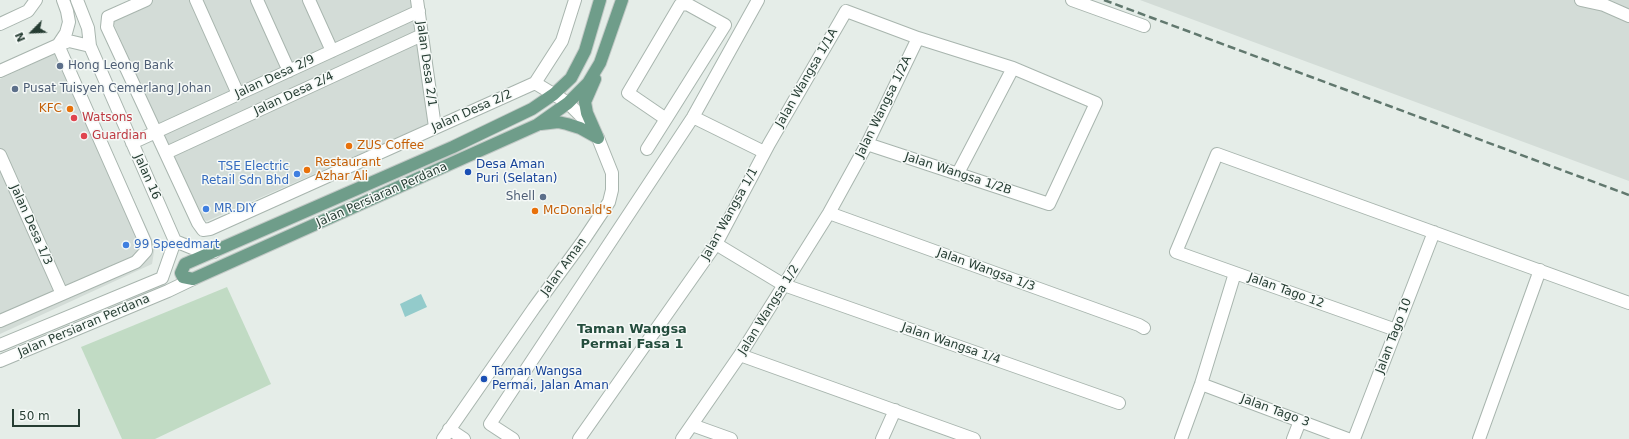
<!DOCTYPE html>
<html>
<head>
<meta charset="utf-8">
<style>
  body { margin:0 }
  #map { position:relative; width:1629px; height:439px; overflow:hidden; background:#e5ede8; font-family:"DejaVu Sans",sans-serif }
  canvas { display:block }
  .north { position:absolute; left:12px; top:12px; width:40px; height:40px; -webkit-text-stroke:3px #f5f9f7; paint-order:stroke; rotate:246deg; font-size:11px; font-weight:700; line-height:16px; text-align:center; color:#263d33 }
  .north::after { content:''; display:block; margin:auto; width:14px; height:18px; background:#263d33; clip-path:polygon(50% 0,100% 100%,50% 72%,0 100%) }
  .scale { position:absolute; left:12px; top:409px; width:68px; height:18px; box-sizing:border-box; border:2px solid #263d33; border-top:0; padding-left:5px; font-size:12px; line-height:14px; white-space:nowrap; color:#263d33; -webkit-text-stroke:3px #f5f9f7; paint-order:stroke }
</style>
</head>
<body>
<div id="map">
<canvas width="1629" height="439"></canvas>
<div class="north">N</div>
<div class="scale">50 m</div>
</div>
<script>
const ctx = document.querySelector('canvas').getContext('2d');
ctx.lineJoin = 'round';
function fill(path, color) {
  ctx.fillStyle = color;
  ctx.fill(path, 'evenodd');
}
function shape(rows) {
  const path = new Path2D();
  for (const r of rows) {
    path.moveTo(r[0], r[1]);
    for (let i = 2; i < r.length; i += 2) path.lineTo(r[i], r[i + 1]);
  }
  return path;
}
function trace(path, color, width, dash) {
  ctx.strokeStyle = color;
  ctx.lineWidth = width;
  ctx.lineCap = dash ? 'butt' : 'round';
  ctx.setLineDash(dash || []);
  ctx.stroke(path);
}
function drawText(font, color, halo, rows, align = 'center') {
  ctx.font = font + ' "DejaVu Sans",sans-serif';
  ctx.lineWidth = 3;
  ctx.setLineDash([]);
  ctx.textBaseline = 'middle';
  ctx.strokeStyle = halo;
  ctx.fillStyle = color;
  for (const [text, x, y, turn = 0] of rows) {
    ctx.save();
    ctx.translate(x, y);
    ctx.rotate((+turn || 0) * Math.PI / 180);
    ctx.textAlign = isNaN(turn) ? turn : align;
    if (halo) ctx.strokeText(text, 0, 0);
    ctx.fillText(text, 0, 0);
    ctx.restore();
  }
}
const built = shape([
  [151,0,411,0,428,124,207,221,199,218,111,18],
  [1140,0,1629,0,1629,181],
  [65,49,155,246,152,264,0,334,0,79]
]);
const green = shape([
  [227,287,271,384,155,439,122,439,81,347]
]);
const water = shape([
  [421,294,427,307,405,317,400,304]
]);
const minor = shape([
  [77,0,88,28,90,46,175,241,202,252,214,252],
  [146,0,108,17,107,27,198,223,203,230,210,229,535,83],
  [196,0,238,94],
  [257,0,289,71],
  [309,0,332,51],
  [417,0,435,127],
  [1072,0,1144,26],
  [1581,0,1604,5,1629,16],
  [687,4,725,25,666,119,628,93,680,5,687,4],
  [0,24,28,11,36,0],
  [58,45,66,33,69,22,67,11,63,0],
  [0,71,58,45,69,41,90,46],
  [535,83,562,41,575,0],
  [693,117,764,152],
  [132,143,419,11],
  [647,149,666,119],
  [166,153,422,35],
  [0,155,62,294],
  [958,173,1013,68],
  [829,213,1139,325,1144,328],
  [716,244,784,285,1119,403],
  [162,278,175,241],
  [0,321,136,262,146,251,145,242,58,45],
  [1396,330,1176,252,1217,154,1629,303],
  [0,345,162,278],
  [740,355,974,439],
  [0,361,168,291,193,279],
  [1201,384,1348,439],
  [692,425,731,439],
  [449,429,464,439],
  [443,439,534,308,583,241,609,202,612,190,612,173,598,138,583,118,568,103,535,83],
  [513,439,490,424,693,117,758,0],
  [579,439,716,244,769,144,846,11,918,38,1013,68,1096,103,1049,204,867,144],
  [682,439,740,355,829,213,867,144,918,38],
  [882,439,895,410],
  [1181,439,1201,384,1235,273],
  [1293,439,1300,421],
  [1354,439,1434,232],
  [1479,439,1540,270]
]);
const major = shape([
  [600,0,585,51,571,78,554,94,532,109,453,147,185,264,181,273,183,277,193,279,537,125,568,103,588,83,600,63,622,0],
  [595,79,585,102,587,113,598,138],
  [541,124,558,122,567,124,580,128,598,138]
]);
const rail = shape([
  [1104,0,1629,195]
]);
const markers = [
  [60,66,4,"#5c6f8a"],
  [15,89,4,"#5c6f8a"],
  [70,109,4,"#e8710a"],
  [74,118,4,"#e0444e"],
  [84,136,4,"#e0444e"],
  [349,146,4,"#e8710a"],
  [307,170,4,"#e8710a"],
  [468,172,4,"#1a4fb4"],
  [297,174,4,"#3f7fe0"],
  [543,197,4,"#5c6f8a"],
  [206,209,4,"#3f7fe0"],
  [535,211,4,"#e8710a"],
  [126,245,4,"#3f7fe0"],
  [484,379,4,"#1a4fb4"]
];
const streetNames = [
  ["Jalan Desa 2/1",426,64,82],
  ["Jalan Desa 2/9",275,77,-25],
  ["Jalan Wangsa 1/1A",807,78,-60],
  ["Jalan Desa 2/4",294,94,-25],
  ["Jalan Wangsa 1/2A",884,107,-64],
  ["Jalan Desa 2/2",472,111,-24],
  ["Jalan Wangsa 1/2B",958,174,18],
  ["Jalan 16",147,177,66],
  ["Jalan Persiaran Perdana",382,195,-24],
  ["Jalan Wangsa 1/1",730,214,-61],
  ["Jalan Desa 1/3",31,225,66],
  ["Jalan Aman",564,267,-54],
  ["Jalan Wangsa 1/3",986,270,20],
  ["Jalan Tago 12",1286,291,20],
  ["Jalan Wangsa 1/2",769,310,-58],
  ["Jalan Persiaran Perdana",84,326,-23],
  ["Jalan Tago 10",1394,336,-69],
  ["Jalan Wangsa 1/4",951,344,19],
  ["Jalan Tago 3",1275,411,20]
];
const serviceNames = [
  ["Hong Leong Bank",68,66],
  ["Pusat Tuisyen Cemerlang Johan",23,89],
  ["Shell",535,197,"right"]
];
const foodNames = [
  ["KFC",62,109,"right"],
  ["ZUS Coffee",357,146],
  ["Restaurant",315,163],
  ["Azhar Ali",315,177],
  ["McDonald's",543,211]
];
const healthNames = [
  ["Watsons",82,118],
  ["Guardian",92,136]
];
const transitNames = [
  ["Desa Aman",476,165],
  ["Puri (Selatan)",476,179],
  ["Taman Wangsa",492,372],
  ["Permai, Jalan Aman",492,386]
];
const shopNames = [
  ["TSE Electric",289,167,"right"],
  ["Retail Sdn Bhd",289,181,"right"],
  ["MR.DIY",214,209],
  ["99 Speedmart",134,245]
];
const neighbourhoodNames = [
  ["Taman Wangsa",632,330],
  ["Permai Fasa 1",632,345]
];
fill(built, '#d3dcd7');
fill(green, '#c1dbc4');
fill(water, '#93cbcb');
trace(minor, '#a8b5ae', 14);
trace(major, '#c2c9c6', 14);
trace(minor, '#fff', 12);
trace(major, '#6f9d8a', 12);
trace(rail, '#61786e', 2.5, [8, 4]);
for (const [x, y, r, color] of markers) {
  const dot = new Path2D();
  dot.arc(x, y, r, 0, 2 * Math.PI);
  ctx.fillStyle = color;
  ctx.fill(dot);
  trace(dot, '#f5f9f7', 1.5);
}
drawText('12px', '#263d33', '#f5f9f7', streetNames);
drawText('12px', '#4e5e75', '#f5f9f7', serviceNames, 'left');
drawText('12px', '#c56008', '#f5f9f7', foodNames, 'left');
drawText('12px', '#be3a42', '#f5f9f7', healthNames, 'left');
drawText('12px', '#164399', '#f5f9f7', transitNames, 'left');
drawText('12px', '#366cbe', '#f5f9f7', shopNames, 'left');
drawText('bold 13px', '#244d3d', '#f5f9f7', neighbourhoodNames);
</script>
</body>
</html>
